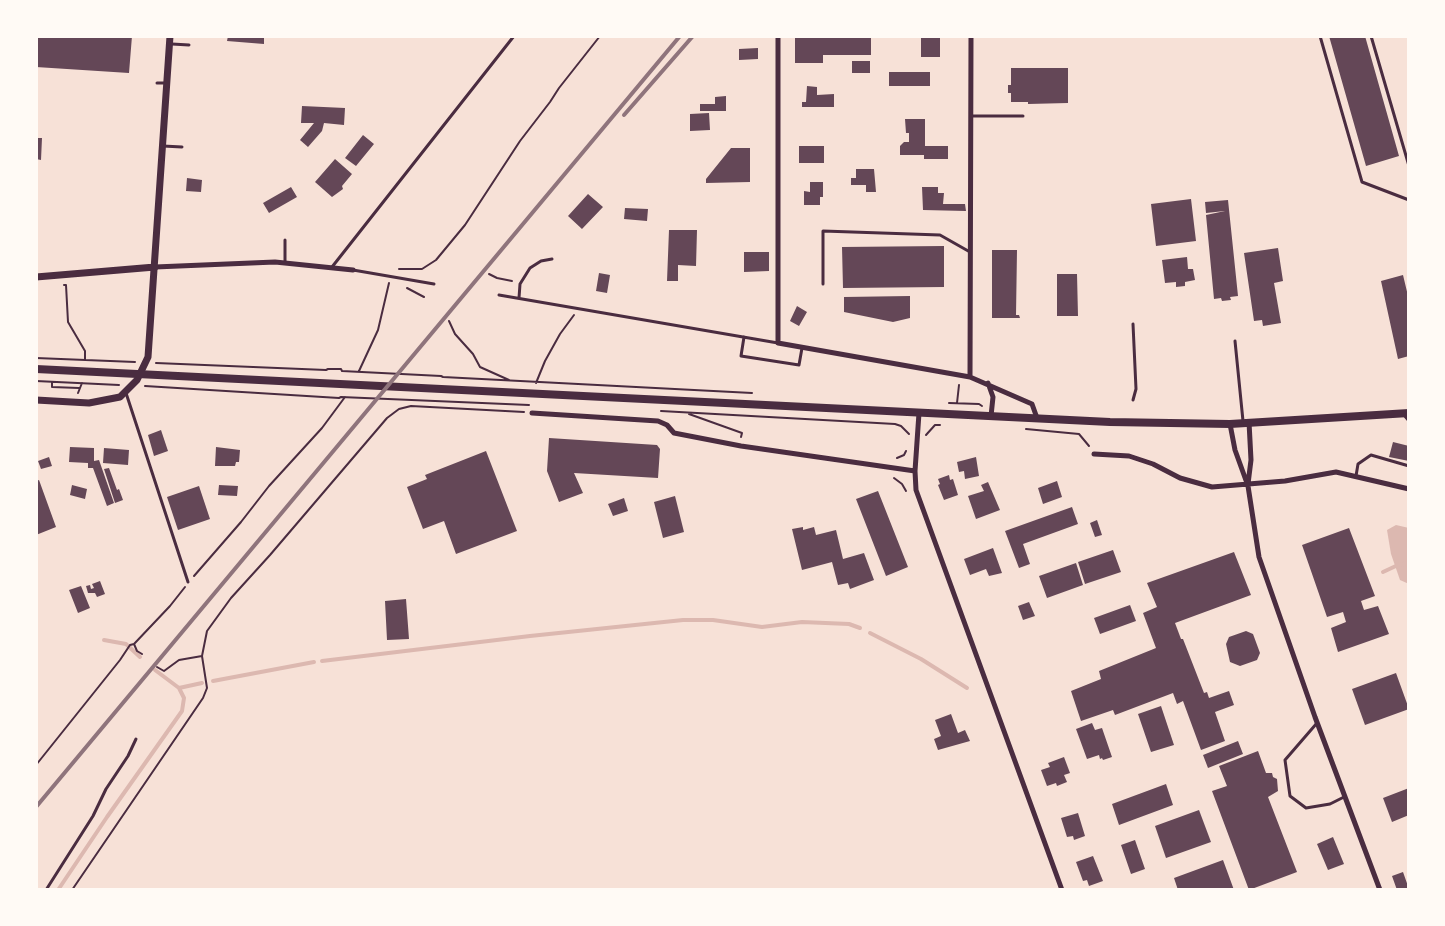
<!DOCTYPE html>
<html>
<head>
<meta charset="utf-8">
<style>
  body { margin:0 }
  #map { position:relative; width:1445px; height:926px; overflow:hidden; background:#f7e1d7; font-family:"Zilla Slab",serif }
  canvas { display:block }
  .frame { position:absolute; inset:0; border:38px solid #fffaf5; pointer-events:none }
</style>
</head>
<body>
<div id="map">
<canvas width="1445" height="926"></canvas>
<div class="frame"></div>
</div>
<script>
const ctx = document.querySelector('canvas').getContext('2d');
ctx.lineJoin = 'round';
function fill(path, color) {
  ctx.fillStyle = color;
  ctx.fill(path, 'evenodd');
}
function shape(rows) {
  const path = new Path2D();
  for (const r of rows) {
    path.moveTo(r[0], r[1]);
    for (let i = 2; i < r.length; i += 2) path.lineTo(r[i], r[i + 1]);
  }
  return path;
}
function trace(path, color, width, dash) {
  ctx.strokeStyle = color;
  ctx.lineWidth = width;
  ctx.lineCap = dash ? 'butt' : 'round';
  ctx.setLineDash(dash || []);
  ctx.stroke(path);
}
const water = shape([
  [1396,525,1409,528,1409,584,1400,580,1391,554,1387,530]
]);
const stream = shape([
  [1383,572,1398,565,1409,563],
  [870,633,921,659,967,688],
  [104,640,126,644,140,657],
  [322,661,530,636,683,620,713,620,762,627,802,622,849,624,860,628],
  [155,670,179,688,202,683],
  [213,681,314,662],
  [58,890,107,817,182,711,184,698,179,688]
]);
const building = shape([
  [36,36,132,36,129,73,36,67],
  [228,36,264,36,264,44,227,41],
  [795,36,871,36,871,55,823,55,823,63,795,63],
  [921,36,940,36,940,57,921,57],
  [1329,36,1365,36,1399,156,1366,166],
  [758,48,758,59,739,60,739,49],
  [852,61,870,61,870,73,852,73],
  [1011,68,1068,68,1068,103,1028,104,1028,102,1011,102,1011,93,1008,93,1008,85,1011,85],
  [889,72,930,72,930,86,889,86],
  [807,86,817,87,817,95,834,94,834,107,802,107,802,102,806,102],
  [726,96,726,111,700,111,700,104,715,104,715,97],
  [302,106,345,108,344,125,324,123,322,131,308,147,300,140,314,123,301,123],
  [709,113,710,130,690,131,690,114],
  [905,119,925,119,925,146,948,146,948,159,924,159,924,155,900,155,900,146,904,142,909,142,909,133,906,133],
  [363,135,374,144,356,166,345,158],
  [36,138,42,138,41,160,36,159],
  [799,146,824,146,824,163,799,163],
  [731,148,750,148,750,182,706,183,706,179],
  [335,159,352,174,342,186,343,189,332,197,315,182],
  [856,169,874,169,876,192,866,192,866,185,851,185,851,178,856,178],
  [187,178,202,180,201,192,186,191],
  [810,182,823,182,823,197,820,197,820,205,804,205,804,191,810,192],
  [291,187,297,197,269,213,263,203],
  [922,187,938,187,938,193,944,193,943,204,965,204,966,211,923,210],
  [588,194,603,207,582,229,568,216],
  [1191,199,1196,241,1156,246,1151,204],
  [1228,200,1238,296,1230,297,1231,300,1222,301,1221,298,1214,299,1206,215,1225,211,1206,213,1205,202],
  [625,208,648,209,647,221,624,219],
  [669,230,697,230,696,266,678,265,678,281,667,281],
  [944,246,944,287,843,288,842,247],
  [1278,248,1283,281,1274,283,1281,323,1263,326,1262,320,1254,321,1244,253],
  [992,250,1017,250,1016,315,1019,315,1020,318,992,318],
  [744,252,769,252,769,271,744,272],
  [1187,257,1188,269,1193,269,1195,280,1185,282,1185,286,1176,287,1176,282,1165,283,1162,260],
  [599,273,610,275,607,293,596,291],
  [1057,274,1077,274,1078,316,1057,316],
  [1403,275,1409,300,1409,356,1398,359,1381,281],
  [910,296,910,318,893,322,844,312,844,297],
  [797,306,807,312,799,326,790,321],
  [161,430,168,451,154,456,148,435],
  [549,438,657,445,660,449,658,478,574,473,583,493,559,502,547,471],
  [1393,442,1409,446,1409,461,1389,457],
  [70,447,94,448,94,461,99,460,114,503,107,506,93,468,88,468,88,463,69,462],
  [216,447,240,450,239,462,236,462,235,466,215,466],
  [104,448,129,450,128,465,103,463],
  [486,451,517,531,456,554,444,521,423,529,407,487,427,479,425,475],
  [49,457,52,466,41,469,38,461],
  [976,457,979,476,965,479,964,471,959,472,957,462],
  [109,468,117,490,119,489,123,500,115,503,104,469],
  [949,475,950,480,953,479,958,495,944,500,938,485,940,484,938,479],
  [39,480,56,527,36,535,36,481],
  [1057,481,1062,497,1043,504,1038,488],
  [988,482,1000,510,976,519,968,496,984,491,981,485],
  [72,485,87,489,85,499,70,495],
  [219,485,238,486,237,496,218,495],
  [199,486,210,519,178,530,167,497],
  [878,491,908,567,886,576,856,499],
  [675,496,684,532,663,538,654,502],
  [624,498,628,511,613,516,608,504],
  [1072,507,1078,524,1023,544,1030,564,1019,568,1005,531],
  [1097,520,1102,535,1095,537,1090,523],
  [803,527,803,530,814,527,816,535,836,530,843,559,864,553,874,580,850,589,848,583,838,585,832,562,802,570,792,529],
  [1349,528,1375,596,1361,601,1364,610,1378,606,1389,634,1338,652,1331,628,1346,622,1343,612,1327,617,1302,545],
  [993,548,1002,573,989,576,986,569,970,575,964,559],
  [1113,550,1121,572,1085,584,1078,562],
  [1234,552,1251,595,1175,623,1181,639,1183,639,1204,693,1207,692,1209,698,1229,691,1234,705,1215,712,1225,741,1201,750,1183,701,1177,704,1173,693,1115,715,1113,710,1081,721,1071,691,1101,679,1099,671,1156,648,1143,613,1157,607,1147,583],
  [1076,563,1083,585,1047,598,1039,576],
  [100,581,105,594,97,597,95,593,88,593,86,586,90,585,91,589,94,588,92,584],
  [81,586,90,608,78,613,69,590],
  [406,599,409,639,387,640,385,601],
  [1029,602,1035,616,1023,620,1018,606],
  [1130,605,1136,621,1100,634,1094,618],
  [1246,631,1253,634,1260,653,1257,660,1240,666,1230,662,1226,644,1229,637],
  [1396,673,1409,709,1365,725,1352,689],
  [1161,706,1174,745,1151,752,1138,714],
  [951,714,958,733,965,730,970,741,938,750,934,739,941,736,935,720],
  [1092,723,1095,730,1102,728,1112,757,1103,760,1102,758,1100,759,1099,755,1087,759,1076,729],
  [1238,741,1243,754,1208,768,1203,755],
  [1258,751,1266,773,1272,773,1273,777,1277,779,1278,791,1268,797,1297,872,1249,890,1212,791,1227,786,1219,766],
  [1064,757,1070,773,1064,775,1067,782,1057,786,1056,783,1047,786,1041,770,1050,767,1048,763],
  [1166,784,1173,805,1119,825,1112,804],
  [1409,788,1409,815,1392,822,1383,798],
  [1199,810,1211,842,1166,858,1155,826],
  [1078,813,1085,836,1074,840,1073,836,1067,837,1061,818],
  [1333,837,1344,864,1328,870,1317,844],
  [1135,840,1145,869,1131,874,1121,845],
  [1093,856,1103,881,1089,886,1087,880,1083,881,1076,862],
  [1223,860,1234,890,1178,890,1174,878],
  [1403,872,1409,889,1397,890,1392,876]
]);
const path = shape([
  [399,269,422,269,436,260,465,225,520,141,550,102,559,88,600,36],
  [489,274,497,278,512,281],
  [64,285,66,285,68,322,85,351,85,360],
  [407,288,424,297],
  [449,321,455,334,473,354,480,367,509,380],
  [36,358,135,362],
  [156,363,326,370,328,369,341,369,342,371,441,376,443,377,752,393],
  [359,371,378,330,389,283],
  [36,381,119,385],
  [52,382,52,387,79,388],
  [536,383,545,361,560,334,574,315],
  [145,386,339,398,341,397,529,405],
  [78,393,82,383],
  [949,403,979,404,982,406],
  [957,403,959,385],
  [661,411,895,424,901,426,909,434],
  [689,414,742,433,741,437],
  [1026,429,1079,434,1089,446],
  [926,435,935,425,940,425],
  [897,458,904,455,906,451],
  [894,478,902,484,906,491],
  [194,576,241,522,269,486,322,428,345,397],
  [134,644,170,606,185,587],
  [157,667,164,671,179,660,202,656],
  [36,765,120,660,130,645,134,644,137,651,142,654],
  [72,890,203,698,207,688,202,656,207,631,231,598,270,555,387,418,399,409,411,406,524,412]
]);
const service = shape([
  [1320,36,1362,182,1409,200],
  [1371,36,1409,166],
  [172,44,189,45],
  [157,83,166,83],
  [971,116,1023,116],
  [163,146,182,147],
  [285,262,285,240],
  [332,267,514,36],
  [353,270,434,284],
  [823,284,823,231,940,235,970,252],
  [499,295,778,343],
  [519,298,520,284,530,268,541,261,552,259],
  [1133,324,1136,389,1133,400],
  [744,337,741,356,799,365,802,348],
  [1235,341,1243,421],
  [126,393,188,582],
  [1404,415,1409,421],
  [1356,476,1358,464,1371,455,1409,466],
  [1317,723,1285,760,1290,796,1306,808,1330,804,1344,797],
  [46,890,93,816,106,789,128,756,136,739]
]);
const minor = shape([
  [778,36,778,343,970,377,1032,404,1037,418],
  [155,267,275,262,353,270],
  [970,377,971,36],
  [988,383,993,397,991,416],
  [532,413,658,421,667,425,674,433,741,446,915,471],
  [919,413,915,471,916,490,1062,890],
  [1230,424,1235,450,1248,486,1259,557,1315,717,1380,890],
  [1094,454,1129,456,1153,464,1180,478,1212,487,1285,481,1336,472,1409,489],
  [1248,484,1251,460,1249,422]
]);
const tertiary = shape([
  [36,277,155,267],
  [36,400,89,403,120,397,137,380,148,357,170,36]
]);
const secondary = shape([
  [36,369,1110,422,1230,424,1409,413]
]);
const rail = shape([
  [624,115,693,36],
  [36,807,680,36]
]);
fill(water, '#dcb8b0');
trace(stream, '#dcb8b0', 4);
fill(building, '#644757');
trace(path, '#4a2c40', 2);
trace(service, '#4a2c40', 3);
trace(minor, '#4a2c40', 5);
trace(tertiary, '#4a2c40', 7);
trace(secondary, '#4a2c40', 8);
trace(rail, '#8f747c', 4);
</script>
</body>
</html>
